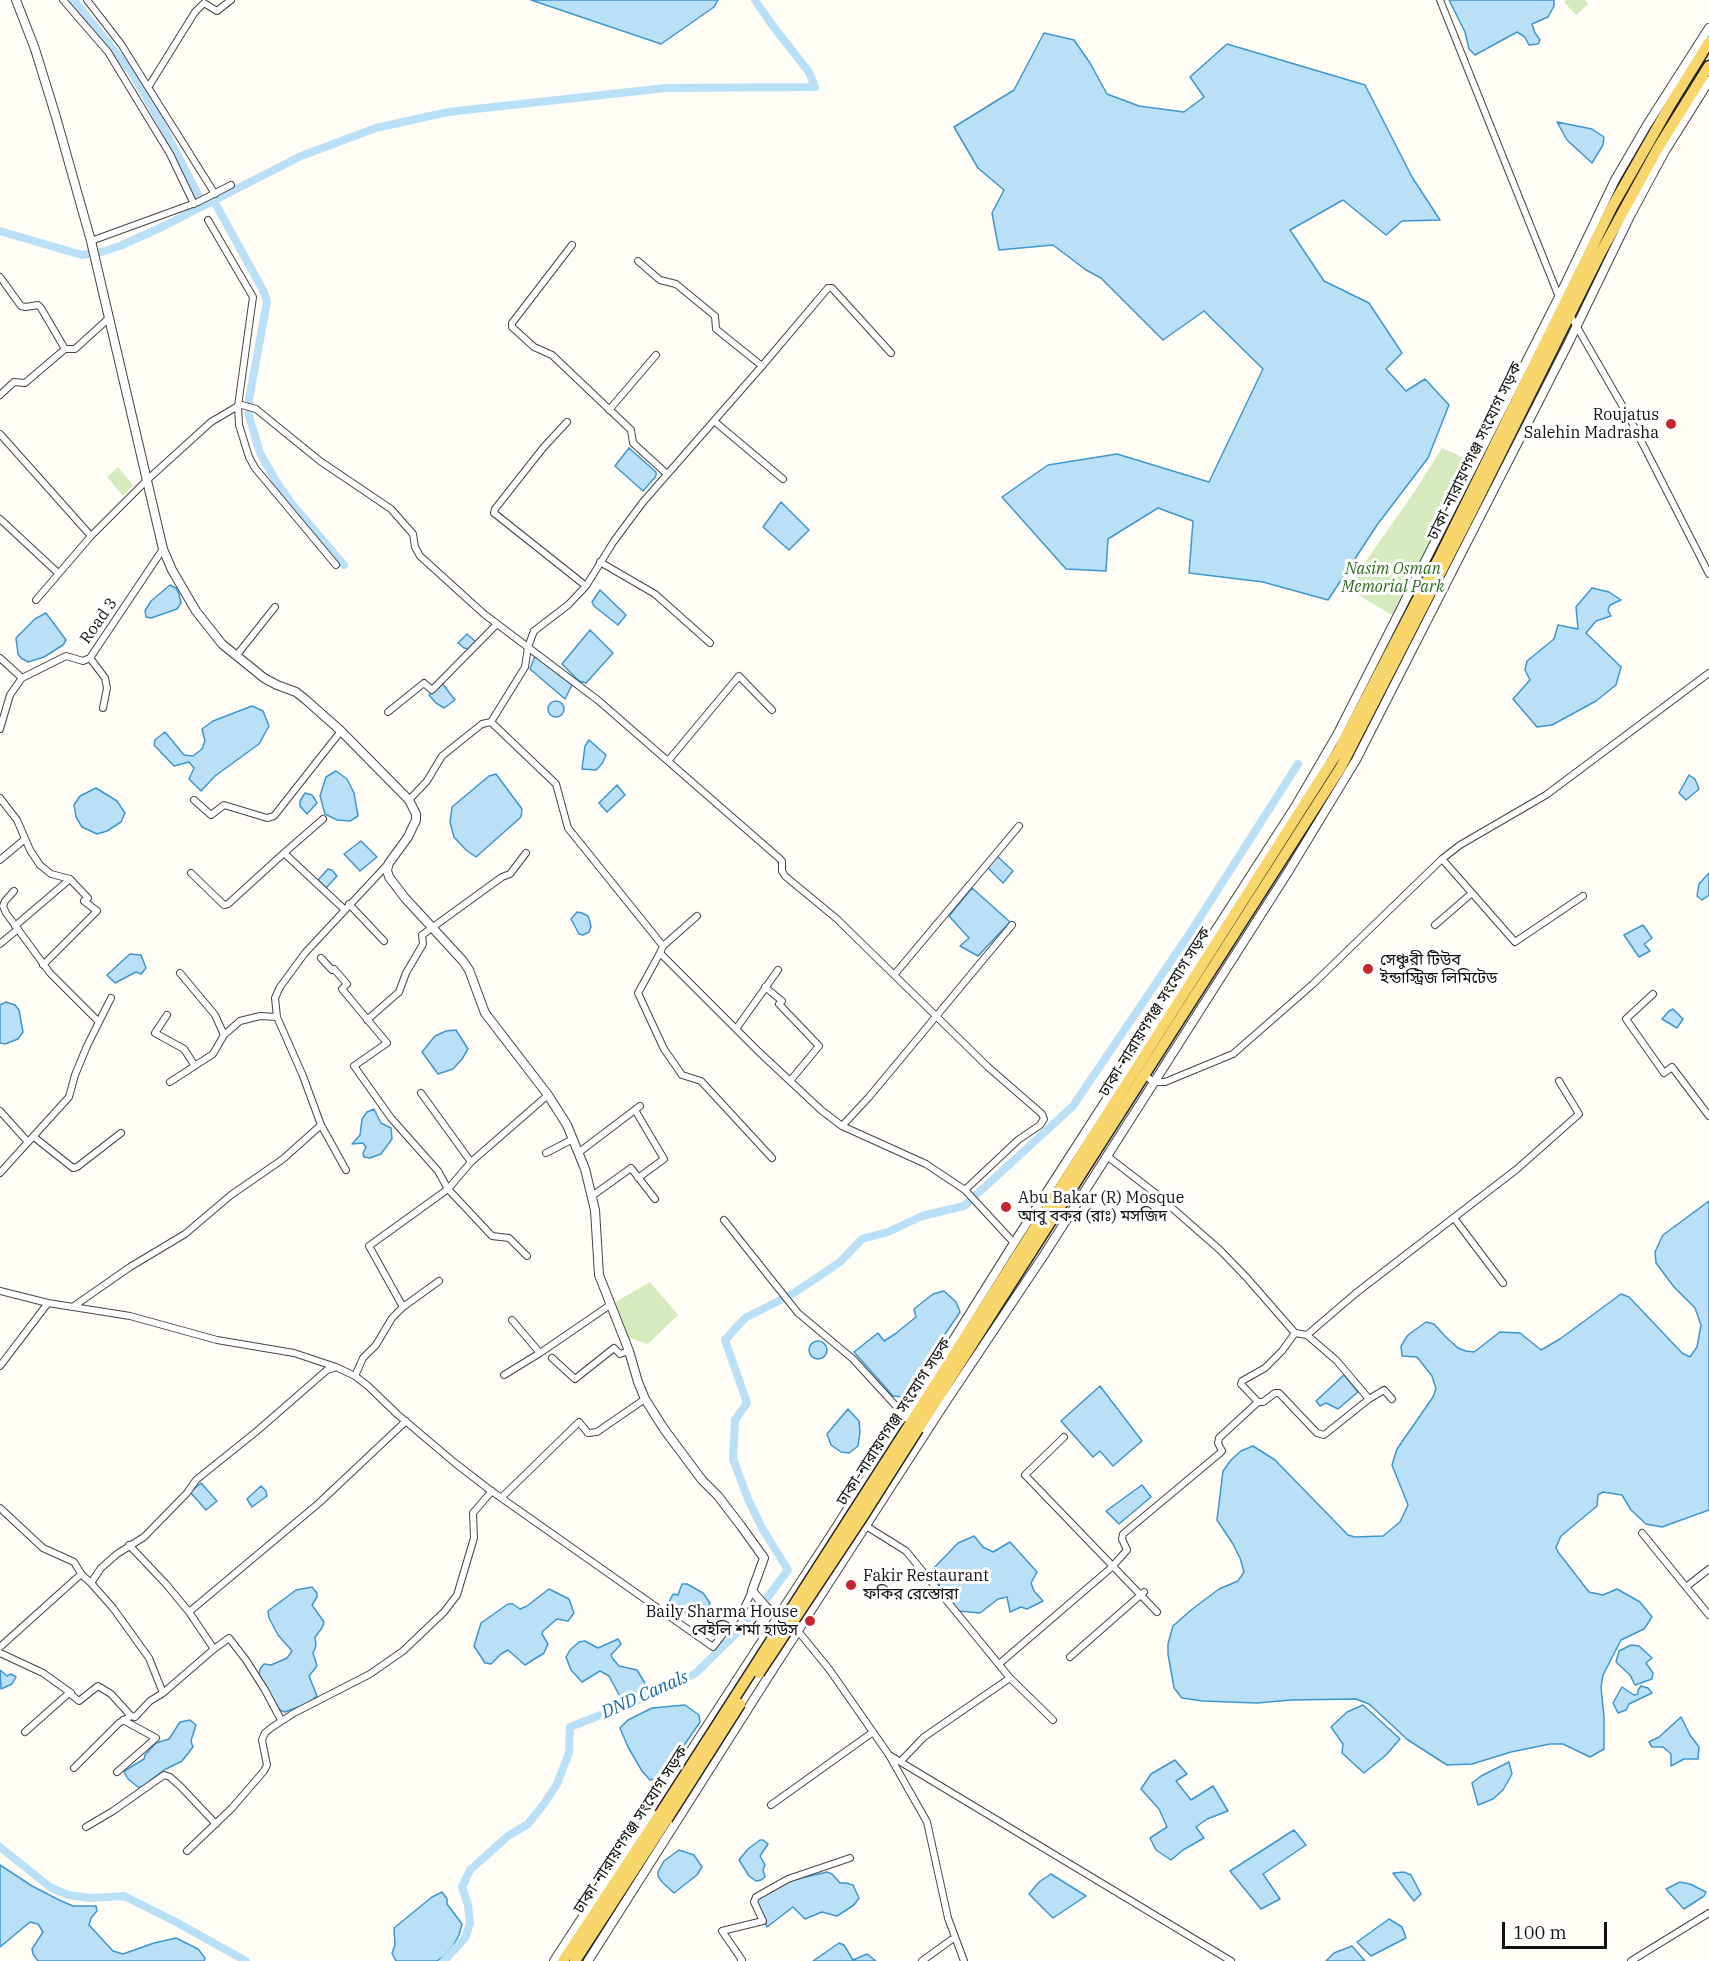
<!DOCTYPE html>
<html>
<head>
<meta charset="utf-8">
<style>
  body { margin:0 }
  #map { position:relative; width:1709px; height:1961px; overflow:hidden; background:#fffdf5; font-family:"IBM Plex Serif",serif }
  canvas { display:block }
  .scale { position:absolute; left:1502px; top:1922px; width:105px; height:27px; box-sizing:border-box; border:3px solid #111; border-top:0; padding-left:8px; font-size:18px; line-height:21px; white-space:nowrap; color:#111; -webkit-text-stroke:4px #fff; paint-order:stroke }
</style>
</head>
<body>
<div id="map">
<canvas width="1709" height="1961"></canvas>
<div class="scale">100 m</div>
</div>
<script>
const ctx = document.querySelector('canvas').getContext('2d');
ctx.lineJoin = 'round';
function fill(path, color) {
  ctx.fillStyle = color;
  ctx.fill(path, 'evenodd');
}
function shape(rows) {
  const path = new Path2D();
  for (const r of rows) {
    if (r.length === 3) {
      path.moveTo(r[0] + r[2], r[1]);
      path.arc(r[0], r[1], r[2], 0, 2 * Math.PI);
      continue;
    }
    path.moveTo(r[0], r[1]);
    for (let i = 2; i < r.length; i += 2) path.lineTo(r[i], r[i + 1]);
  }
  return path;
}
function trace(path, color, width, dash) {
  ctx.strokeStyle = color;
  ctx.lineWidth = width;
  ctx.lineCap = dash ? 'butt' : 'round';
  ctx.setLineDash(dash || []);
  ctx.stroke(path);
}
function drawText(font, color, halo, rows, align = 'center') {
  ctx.font = font + ' "IBM Plex Serif","Noto Sans Bengali",serif';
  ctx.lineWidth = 6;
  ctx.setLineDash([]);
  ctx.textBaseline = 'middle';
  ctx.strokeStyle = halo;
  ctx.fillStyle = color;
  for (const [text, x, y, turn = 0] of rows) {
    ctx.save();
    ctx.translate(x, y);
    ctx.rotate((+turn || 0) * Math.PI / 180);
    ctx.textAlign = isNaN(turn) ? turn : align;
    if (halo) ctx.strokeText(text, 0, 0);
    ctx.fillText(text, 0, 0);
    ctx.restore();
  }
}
const green = shape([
  [1566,0,1585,0,1588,4,1576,15,1564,2],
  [1442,448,1483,466,1405,623,1347,588,1415,491],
  [118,467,133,485,123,496,107,477],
  [650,1282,678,1315,648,1344,629,1338,614,1303]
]);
const water = shape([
  [531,0,718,0,714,7,661,44,531,0],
  [1449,0,1554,0,1554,6,1548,17,1532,24,1535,33,1540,40,1538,44,1529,45,1525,37,1517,32,1475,55,1469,49,1465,32,1449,0],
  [1044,33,1074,40,1090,63,1107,94,1139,106,1184,112,1204,97,1190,77,1227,44,1365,85,1412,177,1440,220,1402,221,1386,235,1343,200,1290,230,1324,281,1369,303,1402,353,1386,369,1406,391,1425,379,1449,405,1428,458,1377,525,1328,600,1263,582,1189,573,1193,521,1158,508,1108,539,1106,571,1066,569,1002,497,1048,465,1117,454,1209,482,1263,369,1204,311,1163,340,1101,278,1086,270,1053,245,999,250,992,213,1004,190,978,168,954,127,1014,90,1044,33],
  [1557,122,1592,129,1604,137,1603,145,1592,163,1567,140,1557,122],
  [629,448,656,472,656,476,643,491,615,466,629,448],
  [781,502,809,530,789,550,763,527,781,502],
  [170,585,176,588,179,594,181,603,177,609,151,618,146,617,145,611,151,601,170,585],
  [1592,588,1609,592,1621,600,1610,605,1608,610,1611,616,1596,621,1586,633,1621,667,1616,685,1596,701,1552,725,1537,727,1513,699,1530,680,1525,670,1527,661,1554,639,1558,625,1578,629,1576,607,1592,588],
  [600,590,626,615,618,625,594,606,592,602,600,590],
  [46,613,66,640,63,645,44,657,28,662,21,658,18,654,16,638,35,619,46,613],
  [590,630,613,653,586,683,579,681,562,664,590,630],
  [467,634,476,642,470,649,464,648,458,643,467,634],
  [535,656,572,685,565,699,530,669,535,656],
  [442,683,455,700,444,708,436,703,429,695,442,683],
  [556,709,8],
  [252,706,263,711,269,726,259,744,215,776,201,791,189,779,194,768,189,762,174,766,154,745,155,740,165,732,184,755,193,756,202,749,205,741,202,729,213,721,252,706],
  [589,740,606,755,602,764,596,770,582,769,585,746,589,740],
  [336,771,347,779,354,793,358,816,350,821,337,820,325,814,320,796,326,777,336,771],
  [496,774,522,809,521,817,476,857,466,850,454,837,450,822,452,807,489,776,496,774],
  [1689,775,1695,779,1699,789,1686,800,1679,793,1689,775],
  [617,785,625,795,607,812,599,803,617,785],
  [96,788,117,801,125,813,121,822,107,831,97,834,82,827,76,817,74,805,80,796,96,788],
  [305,793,312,795,317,803,307,814,300,806,300,801,305,793],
  [361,841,377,857,360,871,344,854,361,841],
  [997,856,1013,871,1003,883,987,867,997,856],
  [328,869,332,870,337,876,326,888,318,880,328,869],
  [1709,873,1709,895,1702,900,1697,896,1699,884,1709,873],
  [972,888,1010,922,978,956,960,946,969,938,949,916,972,888],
  [577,912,582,913,588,916,590,922,591,927,589,932,583,935,579,934,571,919,577,912],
  [1643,925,1652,938,1644,944,1650,951,1639,957,1624,935,1643,925],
  [130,954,141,955,146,968,141,974,136,972,115,983,107,975,130,954],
  [6,1002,15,1005,19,1010,23,1032,18,1039,5,1044,0,1043,0,1005,6,1002],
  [1673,1009,1683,1019,1677,1028,1662,1019,1669,1011,1673,1009],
  [456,1030,468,1049,462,1059,453,1069,438,1074,422,1052,435,1036,446,1031,456,1030],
  [374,1109,381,1123,391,1128,392,1139,381,1154,370,1158,364,1157,363,1153,366,1147,363,1143,352,1144,360,1135,362,1119,367,1112,374,1109],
  [1709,1201,1709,1510,1662,1527,1646,1524,1631,1510,1622,1495,1603,1492,1598,1495,1597,1506,1561,1536,1556,1547,1558,1552,1589,1592,1603,1595,1617,1589,1640,1602,1652,1617,1644,1629,1621,1640,1603,1675,1601,1687,1604,1717,1604,1749,1590,1757,1563,1744,1550,1744,1511,1752,1472,1764,1447,1765,1408,1740,1369,1704,1356,1699,1291,1700,1257,1703,1203,1701,1182,1698,1174,1688,1168,1654,1168,1644,1173,1626,1191,1610,1219,1589,1238,1581,1244,1572,1240,1558,1233,1544,1217,1520,1223,1471,1231,1460,1241,1451,1253,1446,1275,1460,1348,1535,1355,1537,1383,1536,1400,1522,1408,1505,1392,1465,1397,1449,1433,1397,1436,1389,1432,1376,1417,1357,1402,1356,1401,1346,1408,1335,1426,1322,1434,1324,1445,1336,1458,1348,1466,1351,1474,1352,1500,1332,1520,1333,1541,1350,1560,1339,1621,1294,1629,1297,1682,1353,1690,1357,1697,1347,1701,1325,1695,1308,1674,1287,1656,1263,1655,1252,1663,1235,1709,1201],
  [944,1291,956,1302,960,1312,903,1397,893,1396,854,1352,878,1333,884,1341,895,1334,916,1317,914,1309,933,1294,944,1291],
  [818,1350,9],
  [1344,1375,1358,1392,1338,1409,1326,1403,1320,1406,1316,1401,1344,1375],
  [1100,1386,1142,1441,1113,1466,1100,1451,1093,1457,1061,1421,1100,1386],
  [848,1409,859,1421,860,1432,858,1446,849,1453,841,1452,831,1445,827,1434,848,1409],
  [201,1483,217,1501,206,1510,190,1492,201,1483],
  [1142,1485,1151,1497,1119,1524,1106,1511,1142,1485],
  [261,1486,266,1491,267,1496,252,1507,247,1499,261,1486],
  [974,1536,983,1547,993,1552,1010,1542,1037,1572,1031,1583,1034,1591,1043,1601,1027,1609,1021,1607,1010,1612,1007,1597,998,1599,980,1613,959,1611,947,1597,931,1571,958,1543,974,1536],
  [682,1584,687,1584,703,1593,710,1603,705,1614,698,1619,685,1613,684,1609,679,1610,675,1608,675,1604,670,1603,670,1600,673,1594,678,1595,682,1584],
  [312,1587,317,1593,317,1597,312,1605,324,1622,322,1628,315,1637,316,1646,313,1653,317,1666,309,1676,317,1696,307,1704,285,1712,280,1710,271,1697,259,1675,260,1669,264,1664,271,1665,287,1658,292,1651,278,1635,269,1618,268,1611,296,1590,312,1587],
  [549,1589,569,1599,574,1613,568,1621,557,1619,543,1631,542,1634,548,1644,544,1653,525,1665,508,1650,501,1654,491,1664,485,1663,474,1646,481,1623,508,1604,513,1604,520,1609,527,1606,549,1589],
  [618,1639,621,1644,611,1655,613,1659,619,1666,637,1670,646,1685,646,1691,640,1697,624,1704,609,1676,600,1671,582,1682,571,1670,566,1657,570,1650,579,1642,585,1641,598,1648,618,1639],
  [1631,1645,1639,1646,1652,1658,1646,1663,1653,1673,1652,1679,1635,1685,1630,1675,1616,1662,1619,1651,1631,1645],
  [0,1670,7,1676,11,1674,16,1677,12,1684,1,1689,0,1670],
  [1641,1686,1648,1688,1652,1693,1629,1704,1626,1710,1618,1713,1613,1703,1622,1687,1634,1695,1638,1694,1638,1690,1641,1686],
  [685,1705,699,1715,700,1722,669,1767,658,1778,650,1780,642,1771,628,1747,620,1728,628,1720,652,1708,685,1705],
  [1363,1705,1400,1739,1386,1755,1364,1773,1342,1753,1343,1744,1331,1727,1347,1712,1363,1705],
  [1681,1717,1690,1735,1699,1747,1698,1759,1684,1759,1671,1766,1671,1754,1663,1747,1652,1747,1649,1742,1659,1737,1681,1717],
  [190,1720,196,1725,191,1741,193,1747,182,1761,164,1770,142,1787,138,1787,128,1779,124,1772,126,1770,144,1759,145,1755,156,1743,169,1739,180,1722,190,1720],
  [1175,1760,1187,1774,1176,1781,1191,1800,1213,1786,1228,1811,1207,1819,1196,1827,1204,1838,1183,1850,1171,1860,1156,1850,1150,1838,1167,1827,1159,1809,1141,1789,1151,1774,1175,1760],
  [1509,1762,1512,1774,1503,1790,1493,1799,1478,1805,1472,1783,1481,1776,1509,1762],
  [1294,1830,1306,1845,1263,1874,1280,1899,1261,1909,1230,1871,1294,1830],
  [760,1840,763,1840,768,1844,760,1856,765,1865,763,1870,765,1877,761,1880,756,1881,749,1876,739,1860,748,1849,760,1840],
  [679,1850,694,1855,702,1867,697,1875,674,1893,662,1882,658,1876,658,1872,664,1861,679,1850],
  [0,1865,32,1886,59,1900,73,1906,96,1906,97,1911,91,1918,89,1925,113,1951,123,1954,154,1943,176,1938,198,1949,205,1958,204,1961,38,1961,33,1954,32,1949,43,1932,38,1924,30,1922,0,1947,0,1865],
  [827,1872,832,1874,840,1883,846,1883,853,1885,859,1898,854,1905,837,1916,822,1912,805,1919,793,1907,767,1927,756,1900,789,1881,827,1872],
  [1404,1872,1411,1875,1421,1894,1414,1901,1393,1873,1404,1872],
  [1051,1874,1086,1896,1053,1918,1029,1894,1039,1882,1051,1874],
  [1680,1882,1690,1884,1706,1892,1704,1896,1684,1909,1666,1889,1680,1882],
  [442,1892,447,1899,447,1904,462,1924,459,1935,453,1946,444,1956,437,1961,396,1961,392,1953,395,1945,394,1928,432,1897,442,1892],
  [1389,1919,1402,1927,1406,1938,1371,1956,1357,1942,1389,1919],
  [839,1943,844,1945,853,1960,867,1954,876,1961,813,1961,839,1943],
  [1352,1946,1365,1961,1326,1961,1334,1953,1352,1946]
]);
const canal = shape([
  [74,0,132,73,160,121,203,204],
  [214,201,265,294,267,302,249,399,249,416,260,453,276,481,292,504,344,565],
  [0,231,82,255,101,252,120,246,164,226,301,156,376,128,448,112,666,88,815,87,809,72,772,25,755,0],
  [0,1847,50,1887,68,1895,90,1898,124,1896,176,1922,246,1961],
  [444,1961,465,1938,470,1923,468,1905,462,1887,470,1870,508,1836,528,1824,544,1804,557,1784,569,1753,570,1727,677,1685,697,1672,751,1619,788,1570,762,1528,748,1499,733,1459,735,1420,747,1403,725,1340,745,1318,794,1293,840,1262,862,1239,888,1232,922,1216,964,1206,1073,1106,1192,930,1298,764]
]);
const minor = shape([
  [63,0,108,52,170,154,194,204],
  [87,0,121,44,215,194],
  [1440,0,1559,297],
  [149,86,195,12,204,3,217,11,231,0],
  [208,220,253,297,238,406,239,425,249,457,255,468,336,565],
  [91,241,198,202,231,185],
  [572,245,512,323,512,327,534,347,552,355,631,430,633,443,667,474],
  [638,261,660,280,676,284,715,316,716,329,762,366],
  [0,277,21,306,26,307,38,305,41,308,65,349],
  [1570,315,1630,419,1709,574],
  [0,395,14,382,25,383,65,349,75,349,108,319],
  [609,410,656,355],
  [714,421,783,479],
  [567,422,543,448,495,509,494,513,586,586],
  [0,434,91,536],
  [0,519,58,573],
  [600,562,655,594,710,643],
  [36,600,91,536,147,480,211,422,238,406,242,405,256,409,320,461,391,509,413,534,415,547,420,556,484,614,599,701,779,858,782,861,782,871,785,876,837,919,988,1067,1042,1114,1044,1119,1040,1125,1018,1140,965,1190],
  [236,656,275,607],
  [0,658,22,678],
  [90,658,105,678,107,688,103,708],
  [388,712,424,683,432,690,497,624],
  [491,722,556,784,568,828,663,946,660,953,758,1051,821,1110,842,1126,926,1164,965,1190,1014,1243],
  [0,729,10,695,22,678,66,656,83,661,90,658,163,549],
  [668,761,739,676,772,710],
  [0,798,17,820,30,850,40,865,51,874,70,879,88,898,84,901,97,911,43,965],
  [194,800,211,815,224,805,267,818,271,817,274,816,341,731],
  [409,800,427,781,442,756,482,724,491,722,525,667,528,647,534,631,568,605,586,586,614,541,643,502,762,366,828,288,832,288,891,353],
  [284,853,323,819],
  [1442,859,1460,845,1546,795,1709,673],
  [0,860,25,839],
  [191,873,224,905,228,904,284,853,344,909],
  [14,891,5,901,3,906,6,913,50,973,98,1021],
  [349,904,384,941],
  [1435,925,1472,893,1515,942,1583,896],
  [15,926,70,879],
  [0,944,18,929],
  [663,946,697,916],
  [660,953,638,993,664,1049,682,1075,701,1081,772,1158],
  [321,958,332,970,334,969,347,984,342,989,387,1043,354,1066,391,1118,438,1171,448,1189,492,1236,509,1238,527,1256],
  [180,973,215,1015,224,1035],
  [894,975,1019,826],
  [765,987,782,1001,779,1004,819,1046,790,1081],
  [1653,994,1626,1019,1664,1073,1672,1067,1709,1116],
  [167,1015,155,1033,184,1049,195,1066],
  [367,1020,399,992,406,973,423,944,422,935,502,877,510,874,526,853],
  [736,1029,778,970],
  [1144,1075,1154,1082,1165,1082,1233,1054,1313,984,1442,859,1472,893],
  [170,1082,213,1054,224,1035,240,1021,260,1016,277,1017],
  [421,1093,471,1162,548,1095],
  [635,1110,664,1159,638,1178],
  [0,1111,27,1141],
  [842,1126,869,1097,1012,925],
  [34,1137,73,1168,77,1167,121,1133],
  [546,1153,573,1139],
  [578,1153,640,1106],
  [1107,1156,1155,1193,1220,1250,1247,1278,1295,1333,1307,1335,1356,1293,1517,1169,1579,1114,1559,1081],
  [346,1170,321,1125,303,1076,277,1017,275,998,280,987,305,953,387,865],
  [0,1173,69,1097,75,1075,87,1046,111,998],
  [592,1196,631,1168,655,1199],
  [1454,1218,1503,1283],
  [724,1220,798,1313,853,1359,906,1417],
  [0,1291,48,1303,130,1316,217,1340,294,1353,336,1367,355,1376,368,1386,397,1414,455,1463,490,1490,713,1647,745,1606,752,1591],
  [74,1306,130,1267,185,1234,231,1195,283,1159,321,1125],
  [403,1307,369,1246,448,1189,471,1162],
  [512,1320,540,1353,610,1305],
  [1295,1333,1282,1351,1265,1368,1242,1381,1241,1384,1258,1402,1263,1402,1275,1393,1279,1393,1317,1433,1324,1435,1369,1399,1337,1361,1307,1335],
  [552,1358,575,1379,614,1348,620,1354,629,1351],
  [0,1366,48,1303],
  [504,1375,540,1353],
  [355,1376,363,1358,376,1345,392,1318,403,1307,439,1281],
  [1369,1399,1384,1390,1392,1399],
  [1064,1437,1025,1475,1157,1612],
  [501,1498,579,1422,588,1433,597,1432,645,1399],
  [0,1508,43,1548,74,1562,82,1575],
  [866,1526,906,1551,1010,1678,924,1737,901,1761],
  [1642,1533,1709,1615],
  [129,1545,166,1584,189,1612,319,1503,406,1421],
  [91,1583,113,1608,149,1658,163,1693],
  [1686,1587,1709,1569],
  [798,1631,829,1669,889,1755,927,1822,948,1918,964,1961],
  [0,1647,79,1576,82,1575,91,1583,101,1568,117,1554,144,1537,187,1493,196,1480,257,1431,327,1370,334,1368],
  [214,1649,229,1638,246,1660,265,1690,281,1720],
  [0,1653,43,1673,71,1693],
  [1070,1657,1144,1592],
  [999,1664,1112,1567,1127,1550,1122,1539,1123,1534,1220,1453,1222,1451,1218,1443,1219,1438,1258,1402],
  [1010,1678,1053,1720],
  [25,1732,69,1693,79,1701,98,1686,111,1694,131,1716],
  [889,1755,1231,1961],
  [74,1768,119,1723,131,1716,135,1717,150,1701,163,1693,214,1649,189,1612],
  [117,1772,156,1738,123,1720],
  [771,1805,873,1732],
  [86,1827,113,1811,164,1775,170,1777,181,1787,216,1824],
  [187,1851,232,1808,264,1771,267,1765,262,1740,265,1733,271,1728,294,1713,370,1674,403,1651,444,1612,457,1595,474,1538,473,1513,492,1491],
  [741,1961,742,1960,722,1931,763,1921,754,1902,756,1897,788,1879,850,1858],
  [922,1961,951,1940],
  [1631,1961,1709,1913]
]);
const tertiary = shape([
  [16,0,35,49,56,117,91,241,163,549,172,570,196,611,222,644,264,678,277,685,296,692,306,700,341,731,409,800,416,814,416,820,408,837,389,863,387,870,389,877,405,898,463,961,469,970,485,1013,548,1095,567,1125,585,1169,595,1210,599,1275,629,1351,638,1382,645,1399,664,1429,702,1480,718,1496,741,1526,764,1558,752,1591,766,1607,781,1619],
  [554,1961,837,1526,1014,1243,1295,807,1337,735,1559,297,1615,180,1647,125,1709,28],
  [588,1961,770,1674,943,1406,1044,1255,1288,872,1356,760,1568,344,1630,216,1665,151,1709,81]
]);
const primary = shape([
  [910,1424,1339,750,1440,556,1612,207,1669,107,1709,42],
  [918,1429,1341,767,1470,515,1601,252,1658,148,1709,66],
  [563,1961,660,1814],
  [575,1961,667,1819]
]);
const primaryBridge = shape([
  [759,1673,863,1516,918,1429],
  [660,1814,910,1424],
  [667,1819,740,1704]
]);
const markers = [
  [1671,424,6,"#c4262e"],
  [1368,969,6,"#c4262e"],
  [1006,1207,6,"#c4262e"],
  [851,1585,6,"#c4262e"],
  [810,1621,6,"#c4262e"]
];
const poiNames = [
  ["Roujatus",1659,415,"right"],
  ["Salehin Madrasha",1659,433,"right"],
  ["সেঞ্চুরী টিউব",1380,960],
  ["ইন্ডাস্ট্রিজ লিমিটেড",1380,978],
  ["Abu Bakar (R) Mosque",1018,1198],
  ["আবু বকর (রাঃ) মসজিদ",1018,1216],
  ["Fakir Restaurant",863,1576],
  ["ফকির রেস্তোরা",863,1594],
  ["Baily Sharma House",798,1612,"right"],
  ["বেইলি শর্মা হাউস",798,1630,"right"]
];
const streetNames = [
  ["ঢাকা-নারায়ণগঞ্জ সংযোগ সড়ক",1475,451,-64],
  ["Road 3",99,621,-55],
  ["ঢাকা-নারায়ণগঞ্জ সংযোগ সড়ক",1155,1012,-58],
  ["ঢাকা-নারায়ণগঞ্জ সংযোগ সড়ক",894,1422,-57],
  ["ঢাকা-নারায়ণগঞ্জ সংযোগ সড়ক",631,1830,-57]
];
const parkNames = [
  ["Nasim Osman",1393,569],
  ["Memorial Park",1393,587]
];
const waterNames = [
  ["DND Canals",645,1695,-24]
];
fill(green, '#d5ebbd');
fill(water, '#b9e0f7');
trace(water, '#3f96cf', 1.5);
trace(canal, '#b9e0f7', 8);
trace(minor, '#444', 8);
trace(tertiary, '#444', 10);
trace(primary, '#222', 13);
trace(minor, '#fff', 6);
trace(tertiary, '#fff', 8);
trace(primary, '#f9d66b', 10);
trace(primaryBridge, '#222', 13, []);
trace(primaryBridge, '#f9d66b', 10);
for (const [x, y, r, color] of markers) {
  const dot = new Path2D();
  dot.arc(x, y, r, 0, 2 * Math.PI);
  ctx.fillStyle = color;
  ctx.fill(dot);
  trace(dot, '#fff', 2);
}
drawText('16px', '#111', '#fff', poiNames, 'left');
drawText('16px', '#111', '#fff', streetNames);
drawText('italic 16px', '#2f6b1f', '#fff', parkNames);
drawText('italic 18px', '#1768a6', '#fff', waterNames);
</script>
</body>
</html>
